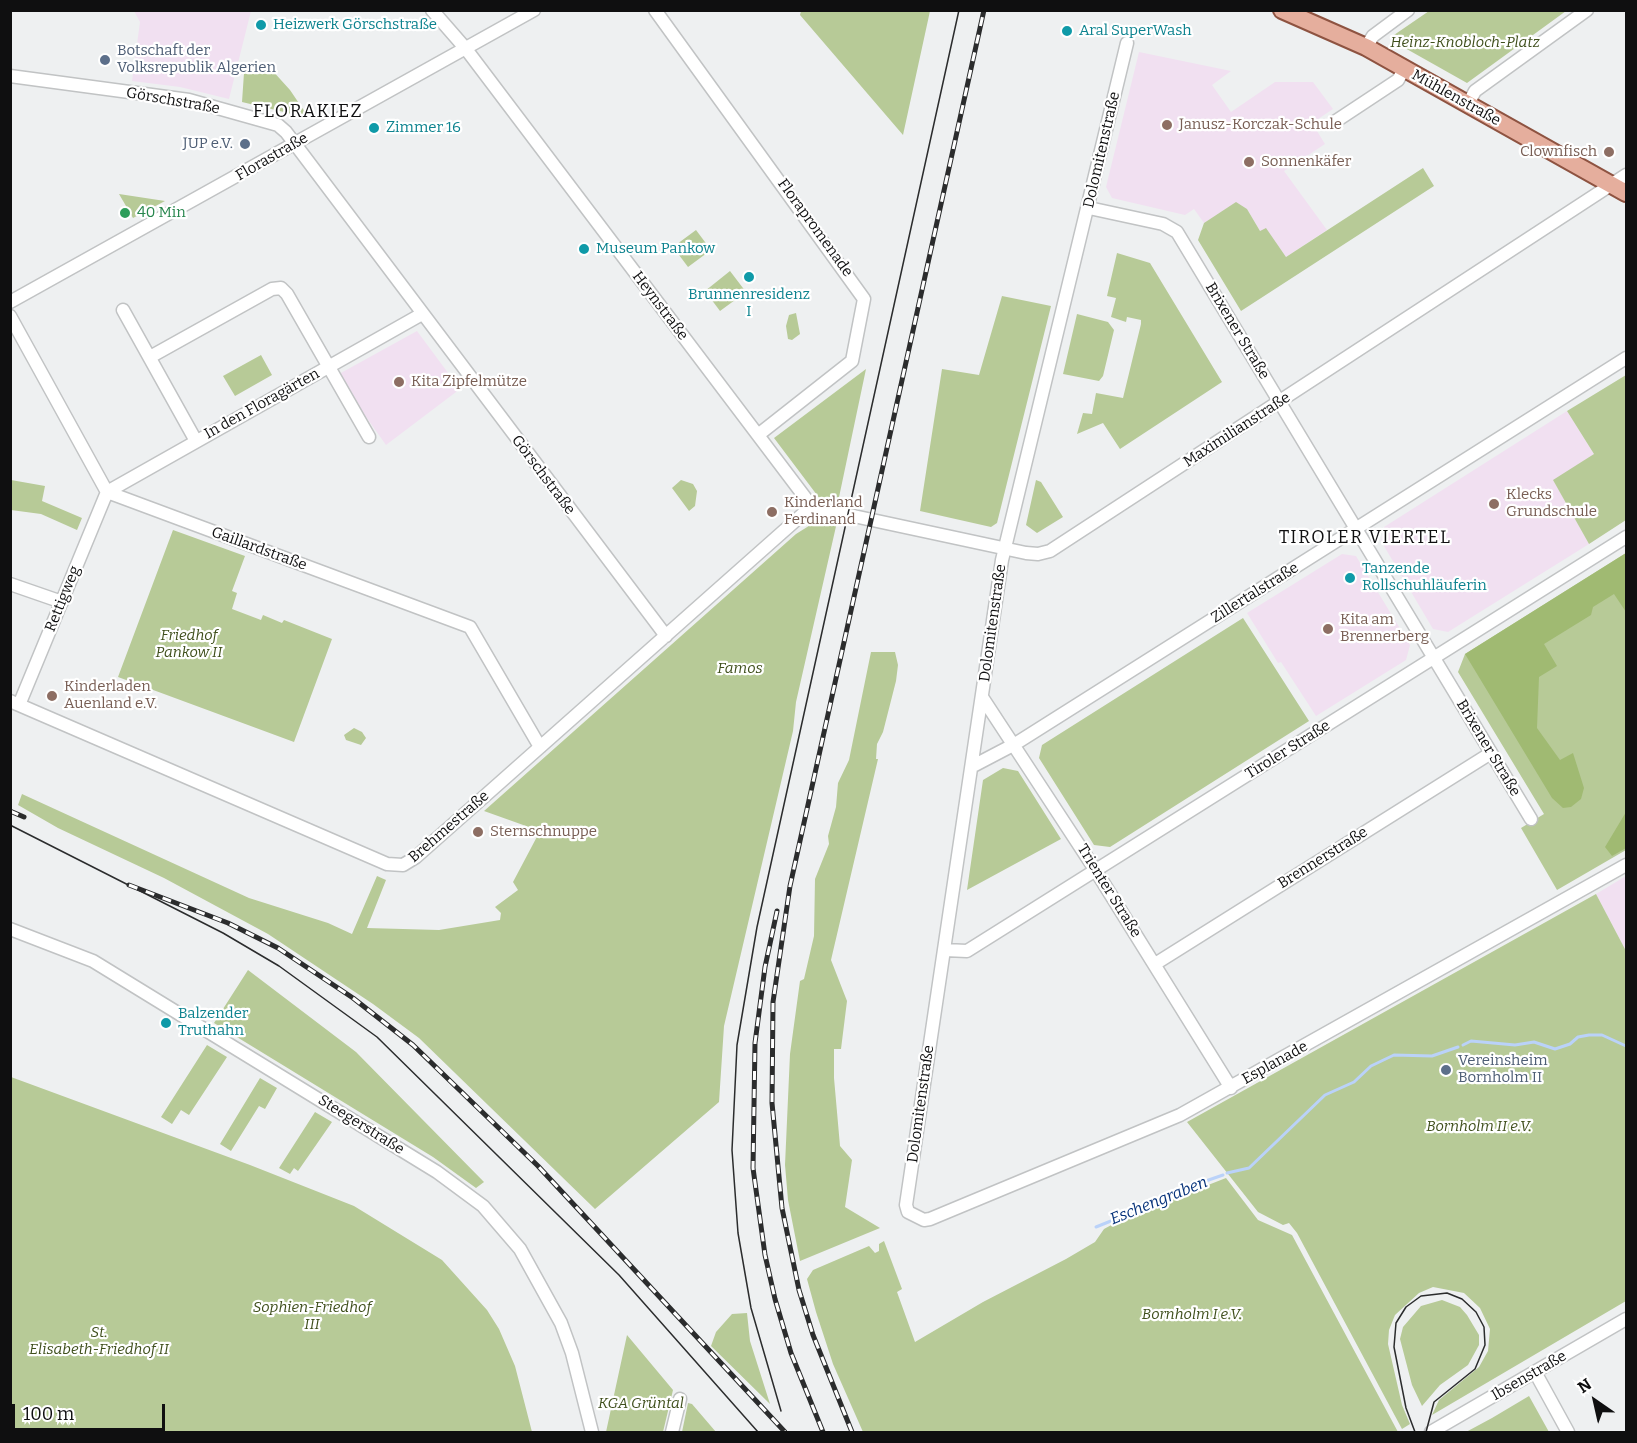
<!DOCTYPE html>
<html>
<head>
<meta charset="utf-8">
<style>
  body { margin:0 }
  #map { position:relative; width:1637px; height:1443px; overflow:hidden; background:#eef0f1; font-family:Bitter,serif }
  canvas { display:block }
  .frame { position:absolute; inset:0; border:12px solid #0f0f10; pointer-events:none }
  .north { position:absolute; left:1565px; top:1371px; width:60px; height:60px; -webkit-text-stroke:4px #fff; paint-order:stroke; rotate:326deg; font-size:16px; font-weight:700; line-height:24px; text-align:center; color:#0f0f10 }
  .north::after { content:''; display:block; margin:auto; width:21px; height:27px; background:#0f0f10; clip-path:polygon(50% 0,100% 100%,50% 72%,0 100%) }
  .scale { position:absolute; left:12px; top:1404px; width:153px; height:27px; box-sizing:border-box; border:3px solid #0f0f10; border-top:0; padding-left:8px; font-size:18px; line-height:21px; white-space:nowrap; color:#0f0f10; -webkit-text-stroke:4px #fff; paint-order:stroke }
</style>
</head>
<body>
<div id="map">
<canvas width="1637" height="1443"></canvas>
<div class="frame"></div>
<div class="north">N</div>
<div class="scale">100 m</div>
</div>
<script>
const ctx = document.querySelector('canvas').getContext('2d');
ctx.lineJoin = 'round';
function fill(path, color) {
  ctx.fillStyle = color;
  ctx.fill(path, 'evenodd');
}
function shape(rows) {
  const path = new Path2D();
  for (const r of rows) {
    path.moveTo(r[0], r[1]);
    for (let i = 2; i < r.length; i += 2) path.lineTo(r[i], r[i + 1]);
  }
  return path;
}
function trace(path, color, width, dash) {
  ctx.strokeStyle = color;
  ctx.lineWidth = width;
  ctx.lineCap = dash ? 'butt' : 'round';
  ctx.setLineDash(dash || []);
  ctx.stroke(path);
}
function drawText(font, color, halo, rows, align = 'center') {
  ctx.font = font + ' Bitter,serif';
  ctx.lineWidth = 4.5;
  ctx.setLineDash([]);
  ctx.textBaseline = 'middle';
  ctx.strokeStyle = halo;
  ctx.fillStyle = color;
  for (const [text, x, y, turn = 0] of rows) {
    ctx.save();
    ctx.translate(x, y);
    ctx.rotate((+turn || 0) * Math.PI / 180);
    ctx.textAlign = isNaN(turn) ? turn : align;
    if (halo) ctx.strokeText(text, 0, 0);
    ctx.fillText(text, 0, 0);
    ctx.restore();
  }
}
const education = shape([
  [134,11,251,11,229,99,180,87,132,81,140,22],
  [1139,52,1231,71,1212,85,1231,112,1275,82,1313,82,1333,109,1312,123,1325,144,1284,171,1327,230,1286,257,1266,229,1260,231,1247,209,1236,203,1204,223,1194,209,1185,215,1112,198,1106,187],
  [417,331,460,389,386,445,354,400,339,374],
  [1567,411,1594,454,1554,481,1589,544,1448,632,1433,629,1381,541,1384,527],
  [1342,554,1356,556,1410,645,1406,660,1316,716,1281,662,1278,663,1247,613],
  [1626,876,1626,951,1596,894]
]);
const green = shape([
  [801,11,930,11,903,135,800,15],
  [1429,11,1429,10,1566,11,1467,83,1396,43,1394,35],
  [263,66,271,69,290,90,309,118,242,102,244,73],
  [1423,168,1434,186,1241,311,1198,240,1204,223,1236,202,1247,209,1260,231,1266,228,1286,257],
  [119,194,165,201,133,218],
  [696,230,711,250,688,267,673,247],
  [1117,253,1150,263,1222,382,1120,449,1103,423,1077,434,1083,413,1092,414,1096,393,1123,398,1141,324,1141,320,1127,317,1126,322,1111,317,1116,298,1107,296],
  [730,271,746,292,720,311,705,291],
  [1002,296,1051,306,997,523,991,527,920,511,942,369,979,375],
  [796,313,800,334,792,340,788,339,786,326,789,315],
  [1077,314,1108,322,1114,330,1103,376,1099,381,1063,374],
  [261,355,272,375,235,396,223,376],
  [866,369,838,502,820,499,774,438],
  [1626,375,1626,520,1589,544,1553,480,1594,454,1567,411],
  [11,480,45,486,42,501,82,518,77,530,41,514,11,510],
  [681,480,693,484,697,491,695,506,689,511,672,488],
  [1036,480,1041,482,1063,517,1037,533,1026,525],
  [820,519,837,522,796,702,793,731,724,1026,719,1102,595,1209,419,1038,373,1004,268,934,164,878,58,828,18,805,22,794,249,898,328,923,352,934,377,876,386,880,367,928,439,930,500,920,501,913,495,907,518,890,513,882,540,831,484,811,796,534],
  [173,530,245,556,232,591,237,593,232,609,261,620,263,615,282,623,284,620,332,639,294,742,118,677],
  [1626,553,1626,850,1557,890,1521,828,1544,814,1458,672,1465,654],
  [1243,618,1309,721,1110,847,1094,845,1039,758,1042,745],
  [871,652,895,652,898,665,896,681,883,732,877,744,876,759,878,759,831,960,847,1001,841,1049,834,1049,834,1078,840,1146,852,1160,845,1207,880,1228,800,1261,788,1200,785,1165,790,1054,800,981,804,979,814,936,815,879,829,844,828,836,836,807,838,783,849,760],
  [354,728,362,732,366,738,361,745,346,740,344,735],
  [1003,768,1018,771,1061,839,967,890,983,780],
  [1596,894,1626,951,1626,1301,1432,1415,1439,1400,1479,1367,1488,1351,1490,1329,1480,1308,1464,1293,1433,1287,1419,1293,1395,1315,1389,1330,1388,1344,1402,1405,1410,1424,1402,1429,1297,1233,1289,1223,1283,1225,1258,1212,1187,1122],
  [248,970,356,1052,484,1182,476,1188,433,1157,214,1023],
  [207,1045,227,1057,189,1115,181,1110,172,1124,161,1117],
  [11,1077,250,1165,354,1206,442,1260,487,1310,499,1329,515,1366,532,1432,11,1432],
  [260,1078,277,1088,265,1109,259,1106,231,1151,220,1144],
  [315,1112,332,1122,298,1171,294,1168,290,1174,279,1168],
  [1226,1178,1258,1220,1292,1235,1398,1432,863,1432,833,1364,816,1312,807,1279,813,1270,869,1246,875,1253,879,1251,879,1244,884,1241,902,1289,897,1292,915,1342,983,1302,1066,1259,1095,1242,1104,1229,1126,1217],
  [1442,1300,1460,1307,1467,1315,1479,1335,1479,1345,1468,1365,1440,1385,1422,1406,1412,1385,1400,1339,1403,1327,1421,1306],
  [747,1313,750,1341,770,1404,711,1346,716,1332,732,1314],
  [627,1335,673,1390,663,1432,606,1432],
  [1529,1396,1549,1432,1466,1432,1492,1418],
  [688,1403,692,1404,716,1432,682,1432]
]);
const forest = shape([
  [1626,553,1626,612,1614,594,1593,607,1591,615,1544,644,1557,666,1539,677,1537,728,1560,760,1573,753,1584,788,1581,799,1571,807,1563,808,1552,798,1465,654],
  [1626,812,1626,848,1612,856,1605,847]
]);
const stream = shape([
  [1463,1045,1471,1041,1515,1045,1534,1042,1555,1049,1570,1044,1578,1037,1589,1035,1602,1035,1626,1046],
  [1227,1173,1249,1168,1325,1095,1354,1082,1371,1066,1394,1055,1432,1056,1458,1047],
  [1096,1227,1158,1202,1177,1191,1223,1175]
]);
const minor = shape([
  [432,10,466,49,807,500,821,509,1026,553,1038,554,1050,551,1626,175],
  [655,10,864,299,852,361,758,435],
  [1127,43,1002,560,906,1205,908,1212,924,1220,930,1219,1180,1115,1626,865],
  [1366,47,1373,36,1408,10],
  [10,76,189,100,278,125,286,132,666,636],
  [1468,104,1475,91,1587,10],
  [1336,121,1398,80,1404,69],
  [1089,208,1163,224,1177,232,1531,819],
  [10,302,534,10],
  [123,310,196,441],
  [10,316,107,492,470,627,540,747],
  [150,357,272,289,281,288,287,294,369,437],
  [107,492,422,314],
  [10,584,62,602],
  [982,697,1096,871,1231,1088],
  [10,701,387,864,403,865,416,857,813,505],
  [19,705,107,492],
  [973,766,1015,744,1626,358],
  [10,929,93,961,437,1172,483,1206,520,1249,561,1323,572,1353,592,1432],
  [945,950,967,951,1626,537],
  [1155,964,1491,753],
  [1535,1372,1568,1432],
  [672,1432,680,1399],
  [1431,1432,1626,1319]
]);
const major = shape([
  [1282,10,1366,47,1626,193]
]);
const tram = shape([
  [10,825,223,933,279,966,377,1037,619,1275,758,1432],
  [781,1411,751,1308,738,1233,732,1150,737,1045,757,927,959,10],
  [1415,1432,1406,1408,1394,1347,1396,1323,1406,1307,1421,1296,1447,1293,1462,1299,1476,1312,1484,1327,1485,1345,1475,1369,1434,1402,1426,1432]
]);
const rail = shape([
  [10,811,24,817],
  [129,885,228,923,278,948,353,998,413,1045,538,1166,785,1432],
  [777,911,765,967,755,1043,753,1168,765,1255,775,1299,791,1353,823,1432],
  [852,1432,813,1335,799,1290,782,1208,772,1103,773,1002,790,886,984,10]
]);
const markers = [
  [261,25,6,"#0f9aa8"],
  [1067,31,6,"#0f9aa8"],
  [105,60,6,"#5c6f8a"],
  [1167,125,6,"#8d6e63"],
  [374,128,6,"#0f9aa8"],
  [245,144,6,"#5c6f8a"],
  [1609,152,6,"#8d6e63"],
  [1249,162,6,"#8d6e63"],
  [125,213,6,"#2e9e5b"],
  [584,249,6,"#0f9aa8"],
  [749,277,6,"#0f9aa8"],
  [399,382,6,"#8d6e63"],
  [1494,504,6,"#8d6e63"],
  [772,512,6,"#8d6e63"],
  [1350,578,6,"#0f9aa8"],
  [1328,629,6,"#8d6e63"],
  [52,696,6,"#8d6e63"],
  [478,832,6,"#8d6e63"],
  [166,1023,6,"#0f9aa8"],
  [1446,1070,6,"#5c6f8a"]
];
const cultureNames = [
  ["Heizwerk Görschstraße",273,25],
  ["Aral SuperWash",1079,31],
  ["Zimmer 16",386,128],
  ["Museum Pankow",596,249],
  ["Brunnenresidenz",749,295,"center"],
  ["I",749,312,"center"],
  ["Tanzende",1362,569],
  ["Rollschuhläuferin",1362,586],
  ["Balzender",178,1014],
  ["Truthahn",178,1031]
];
const parkNames = [
  ["Heinz-Knobloch-Platz",1465,43],
  ["Friedhof",189,636],
  ["Pankow II",189,653],
  ["Famos",740,669],
  ["Bornholm II e.V.",1479,1127],
  ["Sophien-Friedhof",312,1308],
  ["III",312,1325],
  ["Bornholm I e.V.",1192,1315],
  ["St.",99,1333],
  ["Elisabeth-Friedhof II",99,1350],
  ["KGA Grüntal",641,1404]
];
const serviceNames = [
  ["Botschaft der",117,51],
  ["Volksrepublik Algerien",117,68],
  ["JUP e.V.",233,144,"right"],
  ["Vereinsheim",1458,1061],
  ["Bornholm II",1458,1078]
];
const streetNames = [
  ["Mühlenstraße",1456,98,29],
  ["Görschstraße",173,101,10],
  ["Dolomitenstraße",1102,150,-77],
  ["Florastraße",272,157,-30],
  ["Florapromenade",815,228,54],
  ["Heynstraße",660,306,53],
  ["Brixener Straße",1237,331,59],
  ["In den Floragärten",262,404,-29],
  ["Maximilianstraße",1237,430,-33],
  ["Görschstraße",543,475,53],
  ["Gaillardstraße",259,549,20],
  ["Zillertalstraße",1255,593,-32],
  ["Rettigweg",63,599,-68],
  ["Dolomitenstraße",993,623,-82],
  ["Brixener Straße",1488,748,59],
  ["Tiroler Straße",1288,750,-32],
  ["Brehmestraße",449,827,-41],
  ["Brennerstraße",1323,858,-32],
  ["Trienter Straße",1109,891,58],
  ["Esplanade",1275,1063,-29],
  ["Dolomitenstraße",921,1104,-82],
  ["Steegerstraße",361,1125,32],
  ["Ibsenstraße",1529,1376,-30]
];
const educationNames = [
  ["Janusz-Korczak-Schule",1179,125],
  ["Clownfisch",1597,152,"right"],
  ["Sonnenkäfer",1261,162],
  ["Kita Zipfelmütze",411,382],
  ["Klecks",1506,495],
  ["Grundschule",1506,512],
  ["Kinderland",784,503],
  ["Ferdinand",784,520],
  ["Kita am",1340,620],
  ["Brennerberg",1340,637],
  ["Kinderladen",64,687],
  ["Auenland e.V.",64,704],
  ["Sternschnuppe",490,832]
];
const leisureNames = [
  ["40 Min",137,213]
];
const waterNames = [
  ["Eschengraben",1159,1201,-22]
];
const quarterNames = [
  ["FLORAKIEZ",308,112],
  ["TIROLER VIERTEL",1365,538]
];
fill(education, '#f1e0f1');
fill(green, '#b7ca97');
fill(forest, '#a0ba72');
trace(stream, '#bad2f9', 3);
trace(minor, '#c1c3c4', 15);
trace(major, '#8e5341', 20);
trace(minor, '#fff', 12);
trace(major, '#e5ae9d', 16);
trace(tram, '#2b2c2d', 1.5);
trace(rail, '#2b2c2d', 5);
trace(rail, '#fff', 3, [9]);
for (const [x, y, r, color] of markers) {
  const dot = new Path2D();
  dot.arc(x, y, r, 0, 2 * Math.PI);
  ctx.fillStyle = color;
  ctx.fill(dot);
  trace(dot, '#fff', 2);
}
drawText('15px', '#0d838f', '#fff', cultureNames, 'left');
drawText('italic 15px', '#3f4f1c', '#fff', parkNames);
drawText('15px', '#4e5e75', '#fff', serviceNames, 'left');
drawText('15px', '#0f0f10', '#fff', streetNames);
drawText('15px', '#785e54', '#fff', educationNames, 'left');
drawText('15px', '#27864d', '#fff', leisureNames, 'left');
drawText('italic 16px', '#06327a', '#fff', waterNames);
ctx.letterSpacing = '1.5px';
drawText('18px', '#0f0f10', '#fff', quarterNames);
ctx.letterSpacing = '0px';
</script>
</body>
</html>
